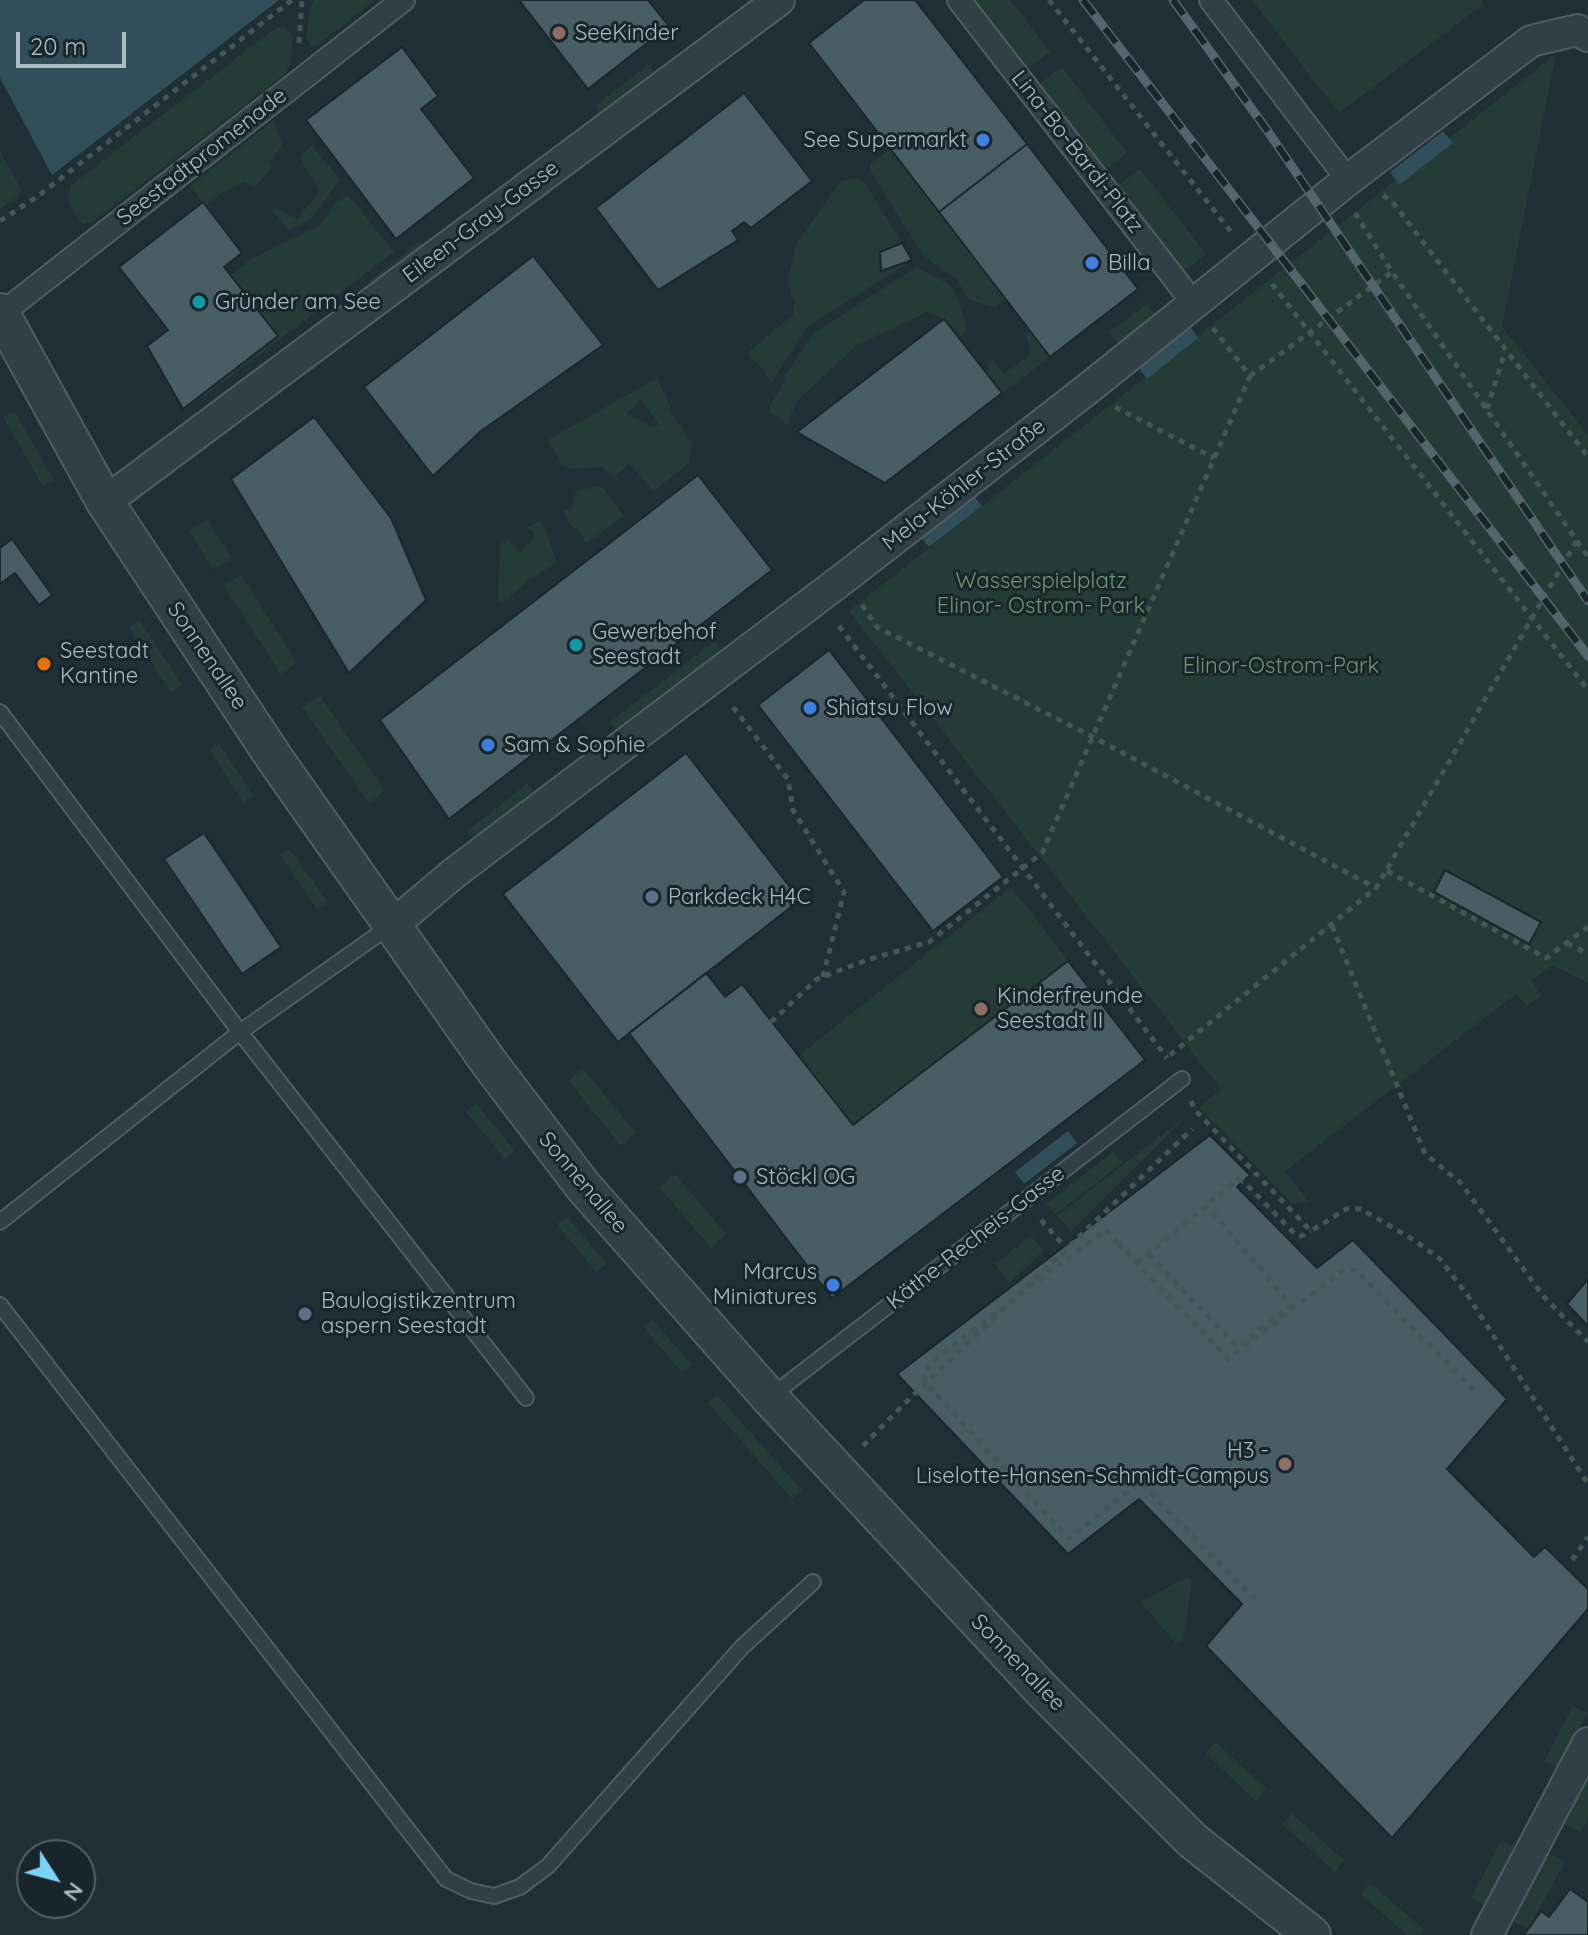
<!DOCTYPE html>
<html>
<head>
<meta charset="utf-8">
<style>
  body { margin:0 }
  #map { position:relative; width:1588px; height:1935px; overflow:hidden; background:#1f2f35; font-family:Quicksand,sans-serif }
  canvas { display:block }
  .north { position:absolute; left:16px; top:1839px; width:80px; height:80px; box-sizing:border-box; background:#18252a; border:2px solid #536167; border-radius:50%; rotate:126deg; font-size:22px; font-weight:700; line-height:32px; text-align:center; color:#abbcc3 }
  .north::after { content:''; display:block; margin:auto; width:28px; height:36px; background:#7cd3f8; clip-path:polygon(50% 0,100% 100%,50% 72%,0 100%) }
  .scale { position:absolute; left:16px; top:32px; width:110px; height:36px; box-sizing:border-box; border:4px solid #abbcc3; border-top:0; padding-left:10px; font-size:24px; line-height:28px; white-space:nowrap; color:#abbcc3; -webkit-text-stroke:6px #18252a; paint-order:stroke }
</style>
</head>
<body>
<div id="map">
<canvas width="1588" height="1935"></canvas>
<div class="north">N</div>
<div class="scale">20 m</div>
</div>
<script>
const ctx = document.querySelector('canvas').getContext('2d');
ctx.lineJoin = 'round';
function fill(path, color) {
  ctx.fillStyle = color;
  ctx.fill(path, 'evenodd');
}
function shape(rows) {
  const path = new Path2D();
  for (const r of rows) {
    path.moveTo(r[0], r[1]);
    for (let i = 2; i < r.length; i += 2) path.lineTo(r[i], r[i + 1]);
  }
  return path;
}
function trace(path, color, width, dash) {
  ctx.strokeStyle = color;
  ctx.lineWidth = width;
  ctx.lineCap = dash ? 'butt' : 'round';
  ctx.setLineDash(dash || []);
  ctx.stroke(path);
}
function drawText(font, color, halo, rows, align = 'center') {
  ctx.font = font + ' Quicksand,sans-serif';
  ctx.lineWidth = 6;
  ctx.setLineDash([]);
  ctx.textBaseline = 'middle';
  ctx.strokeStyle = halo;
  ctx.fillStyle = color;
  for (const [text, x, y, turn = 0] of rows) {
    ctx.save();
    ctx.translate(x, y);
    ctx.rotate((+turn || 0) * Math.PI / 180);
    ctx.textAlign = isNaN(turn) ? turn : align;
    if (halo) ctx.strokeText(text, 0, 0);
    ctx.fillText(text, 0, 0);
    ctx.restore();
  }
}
const green = shape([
  [314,0,375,0,317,45,311,46,306,39,307,32,310,8],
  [966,0,1010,0,1050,52,1023,73],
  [1252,0,1482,0,1482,5,1339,113],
  [284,27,293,36,290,65,285,74,94,221,83,224,74,214,68,200,71,185,276,28],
  [1556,54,1502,326,1588,435,1588,983,1552,965,1531,981,1542,995,1527,1006,1516,994,1285,1171,1308,1201,1292,1204,1199,1107,1221,1089,849,611],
  [648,65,657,76,604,117,595,106],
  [1062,67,1127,153,1100,174,1034,88],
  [274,120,282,145,268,163,272,166,255,188,243,182,222,193,205,206,190,186],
  [311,145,340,179,311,219,289,230,271,210,273,207,297,219,320,191,300,159],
  [891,149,1006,300,995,308,968,299,957,280,923,255,870,170,871,163],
  [0,151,21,189,18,196,0,209],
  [1140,169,1206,254,1178,276,1112,190],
  [857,178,865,183,912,260,808,326,771,383,764,370,747,353,793,315,794,298,791,298,788,278,796,244,841,181],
  [348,195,394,252,204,397,202,395,278,336,231,275,251,259,319,226,335,204],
  [421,241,430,252,377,292,369,281],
  [917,267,950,285,959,301,967,330,959,337,944,319,929,311,857,345,797,401,787,424,770,412,769,406,786,380,783,378,814,333],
  [1147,304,1158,318,1121,348,1109,332],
  [1031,331,1050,357,1002,393,987,374,988,364,993,360,1004,374,1031,354,1026,334],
  [657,378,671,408,669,410,692,443,689,463,654,491,629,464,614,477,602,467,570,469,562,465,548,440],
  [641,400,660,425,652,427,626,414],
  [14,411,54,480,43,486,3,417],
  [598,486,603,488,624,516,588,542,583,541,584,536,568,523,563,509,571,509,576,491],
  [207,520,232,558,213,570,189,530],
  [541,520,557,562,528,581,507,600,501,602,498,598,500,544,507,539,517,550,521,551,535,537,534,532,527,528],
  [241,575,297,663,281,674,224,586],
  [139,620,182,685,171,693,129,627],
  [715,641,722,650,618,730,610,722],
  [320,696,385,791,369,803,302,707],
  [219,744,254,796,243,802,210,750],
  [527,784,535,794,474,840,467,831],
  [289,849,328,902,317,909,280,855],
  [1011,887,1068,961,853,1125,797,1057],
  [583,1069,636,1133,621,1146,568,1080],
  [476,1103,515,1151,505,1159,466,1112],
  [1190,1113,1071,1231,1057,1216],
  [1113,1152,1123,1163,1055,1214,1046,1204],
  [675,1174,726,1234,711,1248,659,1187],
  [567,1217,607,1264,596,1272,557,1224],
  [1031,1236,1044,1250,1010,1283,995,1264],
  [652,1319,692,1365,682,1373,643,1326],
  [717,1395,802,1490,792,1499,708,1403],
  [1185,1578,1191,1579,1192,1584,1183,1640,1176,1644,1141,1602],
  [1573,1706,1587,1713,1558,1768,1544,1761],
  [1216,1742,1267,1789,1256,1801,1205,1753],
  [1588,1780,1588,1818,1581,1832,1565,1824],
  [1292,1814,1344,1860,1335,1872,1282,1824],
  [1501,1841,1517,1848,1486,1906,1471,1898],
  [1549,1853,1565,1862,1528,1929,1512,1920],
  [1370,1883,1425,1930,1420,1935,1407,1935,1360,1894]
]);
const water = shape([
  [0,0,279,0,52,175,0,78],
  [1443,131,1453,143,1399,185,1390,172],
  [1190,326,1198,338,1147,379,1138,367],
  [973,495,982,506,929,547,919,535],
  [1068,1131,1077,1143,1024,1184,1015,1172]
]);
const building = shape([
  [519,0,648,0,669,26,588,89,519,0],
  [864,0,915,0,1027,144,939,212,809,43,864,0],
  [402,47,438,96,421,109,474,178,396,239,306,120,402,47],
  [744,93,812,181,751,228,744,222,732,231,738,240,658,290,596,208,744,93],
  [1027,144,1138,289,1050,357,939,212,1027,144],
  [203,202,242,253,224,267,278,336,183,409,147,346,168,330,119,267,203,202],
  [902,243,912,260,881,271,880,252,902,243],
  [533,256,603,345,481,431,433,476,364,387,533,256],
  [944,319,1002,393,885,483,797,432,944,319],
  [314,417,391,518,426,600,349,673,231,479,314,417],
  [698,475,772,570,449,819,380,720,698,475],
  [12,539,52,595,39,605,15,573,0,584,0,548,12,539],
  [829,650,1003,877,933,931,758,705,829,650],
  [686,753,800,900,618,1042,503,894,686,753],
  [204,833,281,947,242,974,164,859,204,833],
  [1445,870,1541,922,1529,944,1434,892,1445,870],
  [1068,961,1145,1060,832,1298,629,1033,706,973,725,997,742,984,853,1125,1068,961],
  [1210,1135,1250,1175,1237,1187,1317,1268,1353,1240,1507,1399,1447,1469,1534,1557,1545,1547,1588,1589,1588,1609,1392,1838,1206,1646,1242,1604,1139,1499,1068,1554,897,1374,1210,1135],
  [1588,1279,1588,1326,1567,1304,1588,1279],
  [1570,1889,1588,1902,1588,1935,1524,1935,1541,1911,1549,1917,1570,1889]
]);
const path = shape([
  [1049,0,1231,232],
  [299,43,302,0],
  [1383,195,1394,204,1588,457],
  [1355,213,1392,272,1588,557],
  [0,221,38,196,292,0],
  [1272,284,1588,690],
  [1250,376,1392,272],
  [1115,407,1214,458],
  [1487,409,1505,352],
  [862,605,877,627,1093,737,1376,888],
  [839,626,1167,1058],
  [733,707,788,779,793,810,844,892,823,977],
  [1387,871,1546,958,1588,927],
  [1332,926,1425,1154,1460,1182,1544,1297,1588,1342],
  [1567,943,1588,954],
  [771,1022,817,979,867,960,929,942,1042,853,1250,376,1213,328],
  [1170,1055,1376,888,1577,540],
  [1191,1101,1195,1110,1311,1231,1346,1209,1361,1209,1414,1240,1440,1259,1468,1296,1588,1484],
  [1041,1220,1067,1249],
  [1118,1243,1228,1359,1342,1271,1355,1270,1474,1390],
  [1149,1254,1237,1347,1291,1305,1206,1205],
  [1137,1264,1238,1179,1244,1182,1296,1235,1301,1236,1311,1231],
  [863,1446,903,1405,1192,1129],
  [1572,1560,1588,1537]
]);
const service = shape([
  [0,712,240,1032,526,1398],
  [0,1222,240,1032,393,924],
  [0,1305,446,1879,471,1891,494,1896,520,1887,548,1866,742,1647,813,1582],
  [770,1397,1182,1079]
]);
const pedestrian = shape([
  [959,0,1195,305],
  [1211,0,1348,180],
  [1,314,403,0]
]);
const minor = shape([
  [105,502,779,0],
  [394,924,453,874,844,578,1085,391,1348,180,1531,41,1577,30,1588,36],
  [1487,1935,1588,1743]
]);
const tertiary = shape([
  [0,312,105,502,275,759,490,1064,583,1186,770,1398,1042,1690,1192,1840,1312,1935]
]);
const rail = shape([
  [1083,0,1588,656],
  [1173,0,1267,130,1588,601]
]);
const pathBridge = shape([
  [1118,1243,1105,1230,930,1363,924,1377,926,1384,1069,1538,1140,1482,1258,1603]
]);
const markers = [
  [559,33,8,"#8d6e63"],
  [983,140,8,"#3f7fe0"],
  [1092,263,8,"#3f7fe0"],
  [199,302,8,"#0f9aa8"],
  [576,645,8,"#0f9aa8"],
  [44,664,8,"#e8710a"],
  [810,708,8,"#3f7fe0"],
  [488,745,8,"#3f7fe0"],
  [652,897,8,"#5c6f8a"],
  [981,1009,8,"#8d6e63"],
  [740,1177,8,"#5c6f8a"],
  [833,1285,8,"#3f7fe0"],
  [305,1314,8,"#5c6f8a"],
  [1285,1464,8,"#8d6e63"]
];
const poiNames = [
  ["SeeKinder",575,33],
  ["See Supermarkt",967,140,"right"],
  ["Billa",1108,263],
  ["Gründer am See",215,302],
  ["Gewerbehof",592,632],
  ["Seestadt",592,657],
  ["Seestadt",60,651],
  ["Kantine",60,676],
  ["Shiatsu Flow",826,708],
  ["Sam & Sophie",504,745],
  ["Parkdeck H4C",668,897],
  ["Kinderfreunde",997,996],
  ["Seestadt II",997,1021],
  ["Stöckl OG",756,1177],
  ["Marcus",817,1272,"right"],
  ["Miniatures",817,1297,"right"],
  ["Baulogistikzentrum",321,1301],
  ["aspern Seestadt",321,1326],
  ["H3 -",1269,1451,"right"],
  ["Liselotte-Hansen-Schmidt-Campus",1269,1476,"right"]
];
const streetNames = [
  ["Lina-Bo-Bardi-Platz",1077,152,52],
  ["Seestadtpromenade",202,157,-38],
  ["Eileen-Gray-Gasse",481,222,-37],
  ["Mela-Köhler-Straße",964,485,-38],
  ["Sonnenallee",207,656,56],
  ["Sonnenallee",583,1183,50],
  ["Käthe-Recheis-Gasse",976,1238,-38],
  ["Sonnenallee",1018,1663,46]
];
const parkNames = [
  ["Wasserspielplatz",1041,581],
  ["Elinor- Ostrom- Park",1041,606],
  ["Elinor-Ostrom-Park",1281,666]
];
fill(green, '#243c35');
fill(water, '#304f5b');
fill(building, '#495d64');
trace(building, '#1a272c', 2);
trace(service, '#4f5e64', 18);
trace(pedestrian, '#4f5e64', 26);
trace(minor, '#4f5e64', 34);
trace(tertiary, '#4f5e64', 40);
trace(path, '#425853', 5, [6, 6]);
trace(service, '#324046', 14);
trace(pedestrian, '#324046', 22);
trace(minor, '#324046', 30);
trace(tertiary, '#324046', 36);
trace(rail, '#54666d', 9);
trace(rail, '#18252a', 6, [18]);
trace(pathBridge, '#425853', 5, [6, 6]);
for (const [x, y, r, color] of markers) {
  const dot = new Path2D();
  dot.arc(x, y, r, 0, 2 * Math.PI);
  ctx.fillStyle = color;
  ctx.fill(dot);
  trace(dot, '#18252a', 3);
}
drawText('22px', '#abbcc3', '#18252a', poiNames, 'left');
drawText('22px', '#abbcc3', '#18252a', streetNames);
drawText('22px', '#70986c', '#18252a', parkNames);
</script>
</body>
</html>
